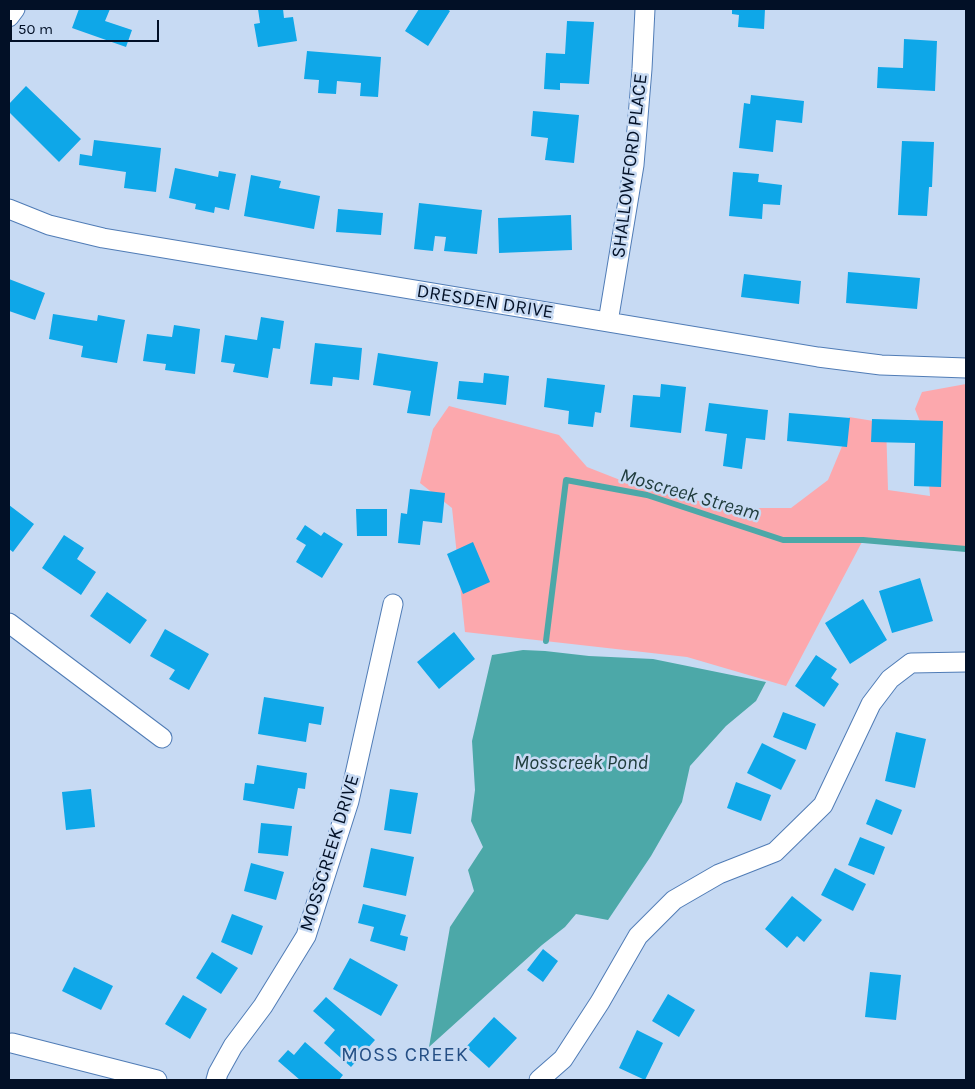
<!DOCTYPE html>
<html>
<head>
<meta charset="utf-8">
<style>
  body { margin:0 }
  #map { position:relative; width:975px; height:1089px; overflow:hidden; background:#c7daf3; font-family:Karla,sans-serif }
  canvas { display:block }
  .frame { position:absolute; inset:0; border:10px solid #021026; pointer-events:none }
  .scale { position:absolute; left:10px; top:20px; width:149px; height:22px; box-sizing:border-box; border:2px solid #021026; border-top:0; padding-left:6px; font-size:15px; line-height:18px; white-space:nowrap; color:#021026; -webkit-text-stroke:4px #c7daf3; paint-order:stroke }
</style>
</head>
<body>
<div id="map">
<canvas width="975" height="1089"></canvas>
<div class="frame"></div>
<div class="scale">50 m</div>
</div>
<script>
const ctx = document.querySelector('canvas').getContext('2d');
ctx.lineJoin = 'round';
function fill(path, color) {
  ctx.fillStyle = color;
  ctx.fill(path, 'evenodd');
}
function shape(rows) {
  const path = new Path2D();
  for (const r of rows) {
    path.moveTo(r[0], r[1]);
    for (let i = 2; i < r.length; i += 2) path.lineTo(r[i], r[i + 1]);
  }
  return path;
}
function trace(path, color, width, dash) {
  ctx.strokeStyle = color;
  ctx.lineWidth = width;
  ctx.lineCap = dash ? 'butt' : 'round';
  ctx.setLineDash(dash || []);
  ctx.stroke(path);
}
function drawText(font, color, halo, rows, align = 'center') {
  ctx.font = font + ' Karla,sans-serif';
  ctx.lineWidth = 5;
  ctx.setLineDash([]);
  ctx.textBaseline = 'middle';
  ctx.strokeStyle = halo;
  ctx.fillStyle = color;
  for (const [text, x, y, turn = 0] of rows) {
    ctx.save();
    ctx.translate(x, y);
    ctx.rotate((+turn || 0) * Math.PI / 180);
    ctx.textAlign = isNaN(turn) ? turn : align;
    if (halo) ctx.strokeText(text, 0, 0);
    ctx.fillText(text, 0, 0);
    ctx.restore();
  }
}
const green = shape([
  [966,384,966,549,863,540,786,686,687,657,465,632,452,508,420,483,433,429,449,406,559,435,587,467,638,487,729,508,791,508,828,480,843,444,849,417,886,423,888,490,930,496,925,434,915,409,922,392]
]);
const water = shape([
  [523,650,545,651,589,656,653,659,766,682,756,701,726,726,690,766,682,802,651,856,608,920,576,914,565,927,542,945,429,1047,450,927,474,891,468,870,483,847,471,821,475,790,472,741,492,655]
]);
const stream = shape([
  [546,641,566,480,647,495,783,540,863,540,966,549]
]);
const building = shape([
  [79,9,110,9,105,21,132,30,126,47,72,28],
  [258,9,283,9,284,18,293,17,297,41,258,47,254,24,260,23],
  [419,9,447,9,450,11,428,46,405,31],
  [732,9,765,9,764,29,738,27,739,15,732,14],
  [567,21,594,22,589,84,560,83,560,90,544,89,546,53,565,54],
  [904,39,937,41,935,91,877,88,878,67,903,68],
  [307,51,381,57,378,97,360,96,361,83,337,81,336,94,318,93,319,80,304,79],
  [26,86,81,139,59,162,9,112,9,104],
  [751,95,804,101,802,123,776,120,773,152,739,148,744,103,750,104],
  [533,111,579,115,574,163,545,160,548,138,531,136],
  [94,140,161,148,156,192,124,188,126,172,79,165,80,154,92,156],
  [902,141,934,142,932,187,929,187,927,216,898,215],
  [175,168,218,177,219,171,236,174,229,210,215,207,214,213,195,209,196,204,169,198],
  [733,172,759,174,758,182,782,185,780,205,763,204,762,219,729,216],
  [251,175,281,181,279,188,320,196,314,229,244,216],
  [419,203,482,210,477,254,444,251,446,237,435,236,433,251,414,249],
  [338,209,383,213,381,235,336,232],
  [571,215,572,250,499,253,498,218],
  [848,272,920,278,917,309,846,303],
  [744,274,801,281,799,304,741,297],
  [9,279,45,293,35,320,9,311],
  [53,314,97,321,98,315,125,320,117,363,81,357,83,346,49,339],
  [261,317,284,321,280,349,273,348,268,378,233,372,235,364,221,362,225,335,257,340],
  [174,325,200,329,195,374,165,370,166,364,143,361,147,334,172,337],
  [315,343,362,348,359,380,333,377,332,386,310,384],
  [378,353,438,362,430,416,407,413,411,391,373,385],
  [484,373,509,376,506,405,457,399,459,381,483,383],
  [547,378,605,385,601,413,595,412,593,427,568,424,569,411,544,407],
  [661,384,686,387,681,433,630,427,633,395,660,397],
  [709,403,768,410,765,440,746,438,742,469,723,466,727,434,705,431],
  [789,413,850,418,847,447,787,441],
  [872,419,943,421,941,487,914,486,915,443,871,442],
  [410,489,445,493,442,523,423,521,420,545,398,543,401,513,407,514],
  [9,505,34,524,13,552,9,549],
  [356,509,387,509,387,536,357,536],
  [305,525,321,536,324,532,343,544,322,578,296,562,306,545,296,539],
  [64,535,84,548,77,559,96,572,81,595,42,568],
  [473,542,490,582,463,594,447,554],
  [920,578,933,621,892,633,879,591],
  [107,592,147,620,130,644,90,616],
  [863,599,887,640,850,664,825,623],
  [165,629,209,654,189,690,169,679,175,670,150,656],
  [454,632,475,659,439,689,417,662],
  [816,655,837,669,831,678,839,684,824,707,795,686],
  [264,697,324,707,321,725,309,723,306,742,258,734],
  [783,712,816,724,806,750,773,737],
  [896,732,926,739,915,788,885,781],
  [762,743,796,760,781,790,747,773],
  [257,765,307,773,305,789,298,788,294,809,243,800,245,783,254,784],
  [736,782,771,795,761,821,727,808],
  [91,789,95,827,66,830,62,792],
  [390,789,418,793,411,834,384,830],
  [876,799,902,810,892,835,866,824],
  [261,823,292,826,288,856,258,853],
  [860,837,885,847,874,875,848,865],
  [371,848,414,857,406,896,363,887],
  [251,863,284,872,276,900,244,891],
  [835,868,866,884,853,911,821,895],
  [792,896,822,920,804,942,797,936,787,948,765,929],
  [363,904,406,915,400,935,408,937,405,951,370,941,374,927,358,923],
  [232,914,263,926,252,955,221,942],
  [543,949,558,961,543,982,527,970],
  [212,952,238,968,221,994,196,978],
  [350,958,398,985,381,1016,333,989],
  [74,967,113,986,101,1010,62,991],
  [870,972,901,975,896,1020,865,1017],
  [668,994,695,1010,679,1037,652,1021],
  [183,995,207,1009,190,1039,165,1024],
  [326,997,375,1040,351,1067,324,1043,335,1030,313,1011],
  [494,1017,517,1038,489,1068,466,1047],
  [637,1030,663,1043,645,1080,619,1068],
  [305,1042,343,1075,339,1080,300,1080,278,1061,288,1050,294,1055]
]);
const street = shape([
  [9,17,15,9],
  [9,209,49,225,103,238,818,357,881,365,966,368],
  [608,322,634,165,642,69,645,9],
  [9,623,162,738],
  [12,1043,157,1080],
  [216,1080,218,1073,233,1046,263,1006,306,936,349,801,393,604],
  [539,1080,563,1059,600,1002,638,936,674,900,719,874,775,852,823,805,871,704,890,679,911,663,966,662]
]);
const streetNames = [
  ["SHALLOWFORD PLACE",630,166,-83],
  ["DRESDEN DRIVE",485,302,9],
  ["MOSSCREEK DRIVE",330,853,-73]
];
const waterNames = [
  ["Moscreek Stream",690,495,16],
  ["Mosscreek Pond",581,763]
];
const neighbourhoodNames = [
  ["MOSS CREEK",405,1055]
];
fill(green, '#fca8ad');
fill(water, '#4ca8a8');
trace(stream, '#4ca8a8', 6);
fill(building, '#0ea7e8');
trace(street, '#507cb6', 21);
trace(street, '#fff', 19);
drawText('19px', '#021026', '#c7daf3', streetNames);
drawText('italic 20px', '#203d3d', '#c7daf3', waterNames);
ctx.letterSpacing = '1px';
drawText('20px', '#254f85', '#c7daf3', neighbourhoodNames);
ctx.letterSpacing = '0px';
</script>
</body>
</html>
